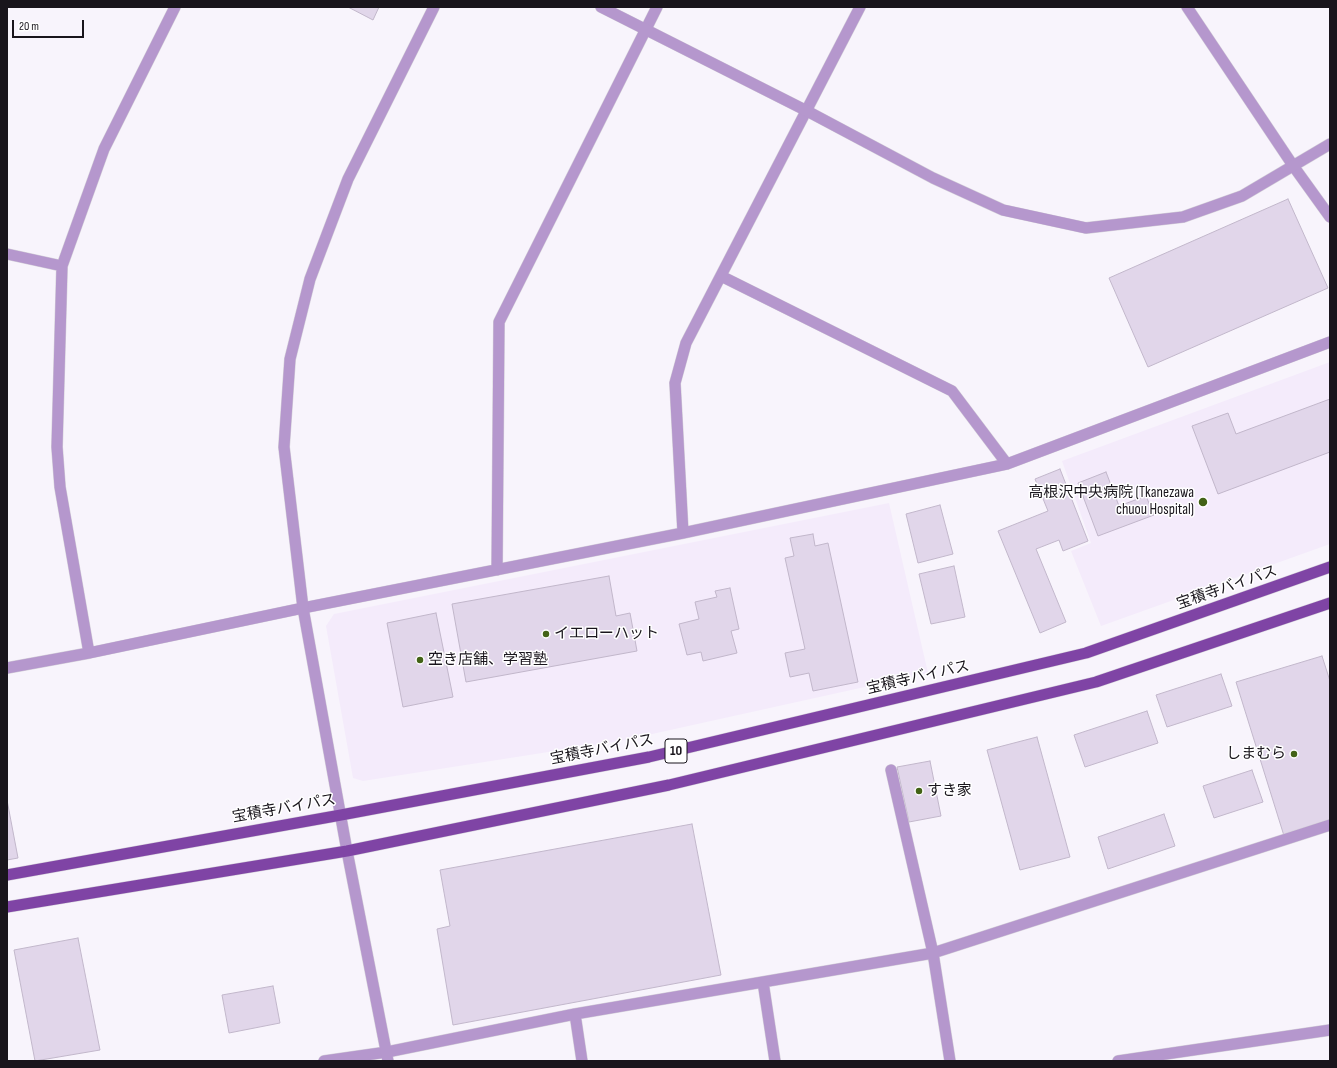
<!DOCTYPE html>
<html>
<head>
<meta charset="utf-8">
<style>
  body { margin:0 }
  #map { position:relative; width:1337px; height:1068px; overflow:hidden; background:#f8f4fc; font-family:"Sofia Sans Condensed",sans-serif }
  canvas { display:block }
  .frame { position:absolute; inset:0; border:8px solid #19151c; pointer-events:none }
  .scale { position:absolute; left:12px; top:20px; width:72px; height:18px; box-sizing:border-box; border:2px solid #19151c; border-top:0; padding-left:5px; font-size:12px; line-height:14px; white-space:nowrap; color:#19151c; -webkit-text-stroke:3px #fff; paint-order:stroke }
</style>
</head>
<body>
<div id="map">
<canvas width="1337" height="1068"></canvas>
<div class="frame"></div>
<div class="scale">20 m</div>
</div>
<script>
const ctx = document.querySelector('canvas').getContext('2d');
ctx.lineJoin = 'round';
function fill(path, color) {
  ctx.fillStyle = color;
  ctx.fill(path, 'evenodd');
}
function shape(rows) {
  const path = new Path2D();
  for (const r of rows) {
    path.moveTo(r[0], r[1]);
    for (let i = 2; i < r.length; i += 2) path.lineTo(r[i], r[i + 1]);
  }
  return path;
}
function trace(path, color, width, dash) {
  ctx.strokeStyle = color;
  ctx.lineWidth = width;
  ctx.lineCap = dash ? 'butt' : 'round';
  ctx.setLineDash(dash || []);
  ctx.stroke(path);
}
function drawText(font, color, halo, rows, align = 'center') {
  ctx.font = font + ' "Sofia Sans Condensed","Noto Sans JP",sans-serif';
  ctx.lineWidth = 3;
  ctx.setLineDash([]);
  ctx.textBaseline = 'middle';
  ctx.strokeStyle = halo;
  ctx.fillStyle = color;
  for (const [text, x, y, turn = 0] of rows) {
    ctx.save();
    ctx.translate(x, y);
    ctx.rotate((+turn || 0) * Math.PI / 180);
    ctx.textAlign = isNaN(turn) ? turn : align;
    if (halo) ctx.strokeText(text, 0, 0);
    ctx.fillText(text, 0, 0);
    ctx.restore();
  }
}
const built = shape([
  [1330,362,1330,544,1101,626,1071,551,1091,543,1062,461],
  [889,503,928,673,625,740,363,781,353,778,326,626,334,614]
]);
const building = shape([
  [348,7,379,7,373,20,348,7],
  [1288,199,1328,288,1148,367,1109,278,1288,199],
  [1330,399,1330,452,1218,494,1192,426,1228,413,1236,434,1330,399],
  [1060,469,1088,541,1063,551,1059,540,1036,549,1066,622,1040,633,998,531,1048,511,1035,479,1060,469],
  [1106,472,1119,506,1146,496,1154,515,1098,536,1078,483,1106,472],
  [940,505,953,554,918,563,906,514,940,505],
  [813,534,815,546,828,543,858,682,813,691,809,673,790,677,785,653,805,649,785,558,794,556,790,538,813,534],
  [954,566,965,617,931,624,919,574,954,566],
  [609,576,616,616,630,613,637,651,466,682,452,604,609,576],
  [730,588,739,629,731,631,737,653,703,661,701,652,687,655,679,624,699,619,695,602,717,597,715,591,730,588],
  [436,613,453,697,403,707,387,623,436,613],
  [1322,656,1330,681,1330,825,1285,839,1236,682,1322,656],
  [1221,674,1232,706,1167,727,1156,695,1221,674],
  [1147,711,1158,743,1085,767,1074,735,1147,711],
  [1037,737,1070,857,1020,870,987,750,1037,737],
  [930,761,941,816,909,822,897,767,930,761],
  [1252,770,1263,802,1214,818,1203,786,1252,770],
  [7,800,18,858,7,860,7,800],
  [1164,814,1175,846,1108,869,1098,837,1164,814],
  [692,824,721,975,453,1025,437,929,450,926,440,870,692,824],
  [78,938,100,1050,35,1061,14,950,78,938],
  [273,986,280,1023,229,1033,222,995,273,986]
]);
const minor = shape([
  [1187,7,1294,167,1330,217],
  [7,254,62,266],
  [721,276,952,391,1007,464],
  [683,533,675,383,686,343,860,7],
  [497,570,499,322,657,7],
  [89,653,60,487,57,447,62,266,104,149,175,7],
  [7,668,89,653,303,608,683,533,1007,464,1330,342],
  [891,770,933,953,950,1061],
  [763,982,775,1061],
  [575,1014,582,1061],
  [324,1061,387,1052,575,1014,933,953,1330,825],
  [1118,1061,1330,1030]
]);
const tertiary = shape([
  [601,7,807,111,933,178,1003,210,1086,228,1183,217,1242,196,1330,144],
  [388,1061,347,851,303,608,284,447,290,359,310,279,348,179,434,7]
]);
const primary = shape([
  [7,875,341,815,649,757,1086,653,1330,567],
  [7,907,347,851,669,785,1096,682,1330,603]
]);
const markers = [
  [1203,502,5,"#426216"],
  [546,634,4,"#426216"],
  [420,660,4,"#426216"],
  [1294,754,4,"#426216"],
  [919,791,4,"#426216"]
];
const shields = [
  [676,751,22]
];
const shieldNames = [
  ["10",676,751]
];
const poiNames = [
  ["高根沢中央病院 (Tkanezawa",1194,493,"right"],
  ["chuou Hospital)",1194,510,"right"],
  ["イエローハット",554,634],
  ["空き店舗、学習塾",428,660],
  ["しまむら",1286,754,"right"],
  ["すき家",927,791]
];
const streetNames = [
  ["宝積寺バイパス",1227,588,-19],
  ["宝積寺バイパス",918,678,-13],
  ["宝積寺バイパス",602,750,-11],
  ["宝積寺バイパス",284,809,-10]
];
fill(built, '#f4ebfb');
fill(building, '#e1d6ea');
trace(building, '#c2b7cb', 1);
trace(minor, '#d4d0d8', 12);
trace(tertiary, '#d4d0d8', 12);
trace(primary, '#d4d0d8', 12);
trace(minor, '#b597cd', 11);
trace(tertiary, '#b597cd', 11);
trace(primary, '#7f44a5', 11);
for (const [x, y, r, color] of markers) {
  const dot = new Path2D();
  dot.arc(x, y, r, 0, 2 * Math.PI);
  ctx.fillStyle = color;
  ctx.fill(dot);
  trace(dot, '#fff', 1.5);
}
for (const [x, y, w] of shields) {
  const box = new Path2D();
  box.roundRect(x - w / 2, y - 12, w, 24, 3);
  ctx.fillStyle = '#fff';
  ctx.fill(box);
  trace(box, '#19151c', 1);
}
drawText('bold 14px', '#19151c', null, shieldNames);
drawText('15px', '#19151c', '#fff', poiNames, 'left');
drawText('15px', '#19151c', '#fff', streetNames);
</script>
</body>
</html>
